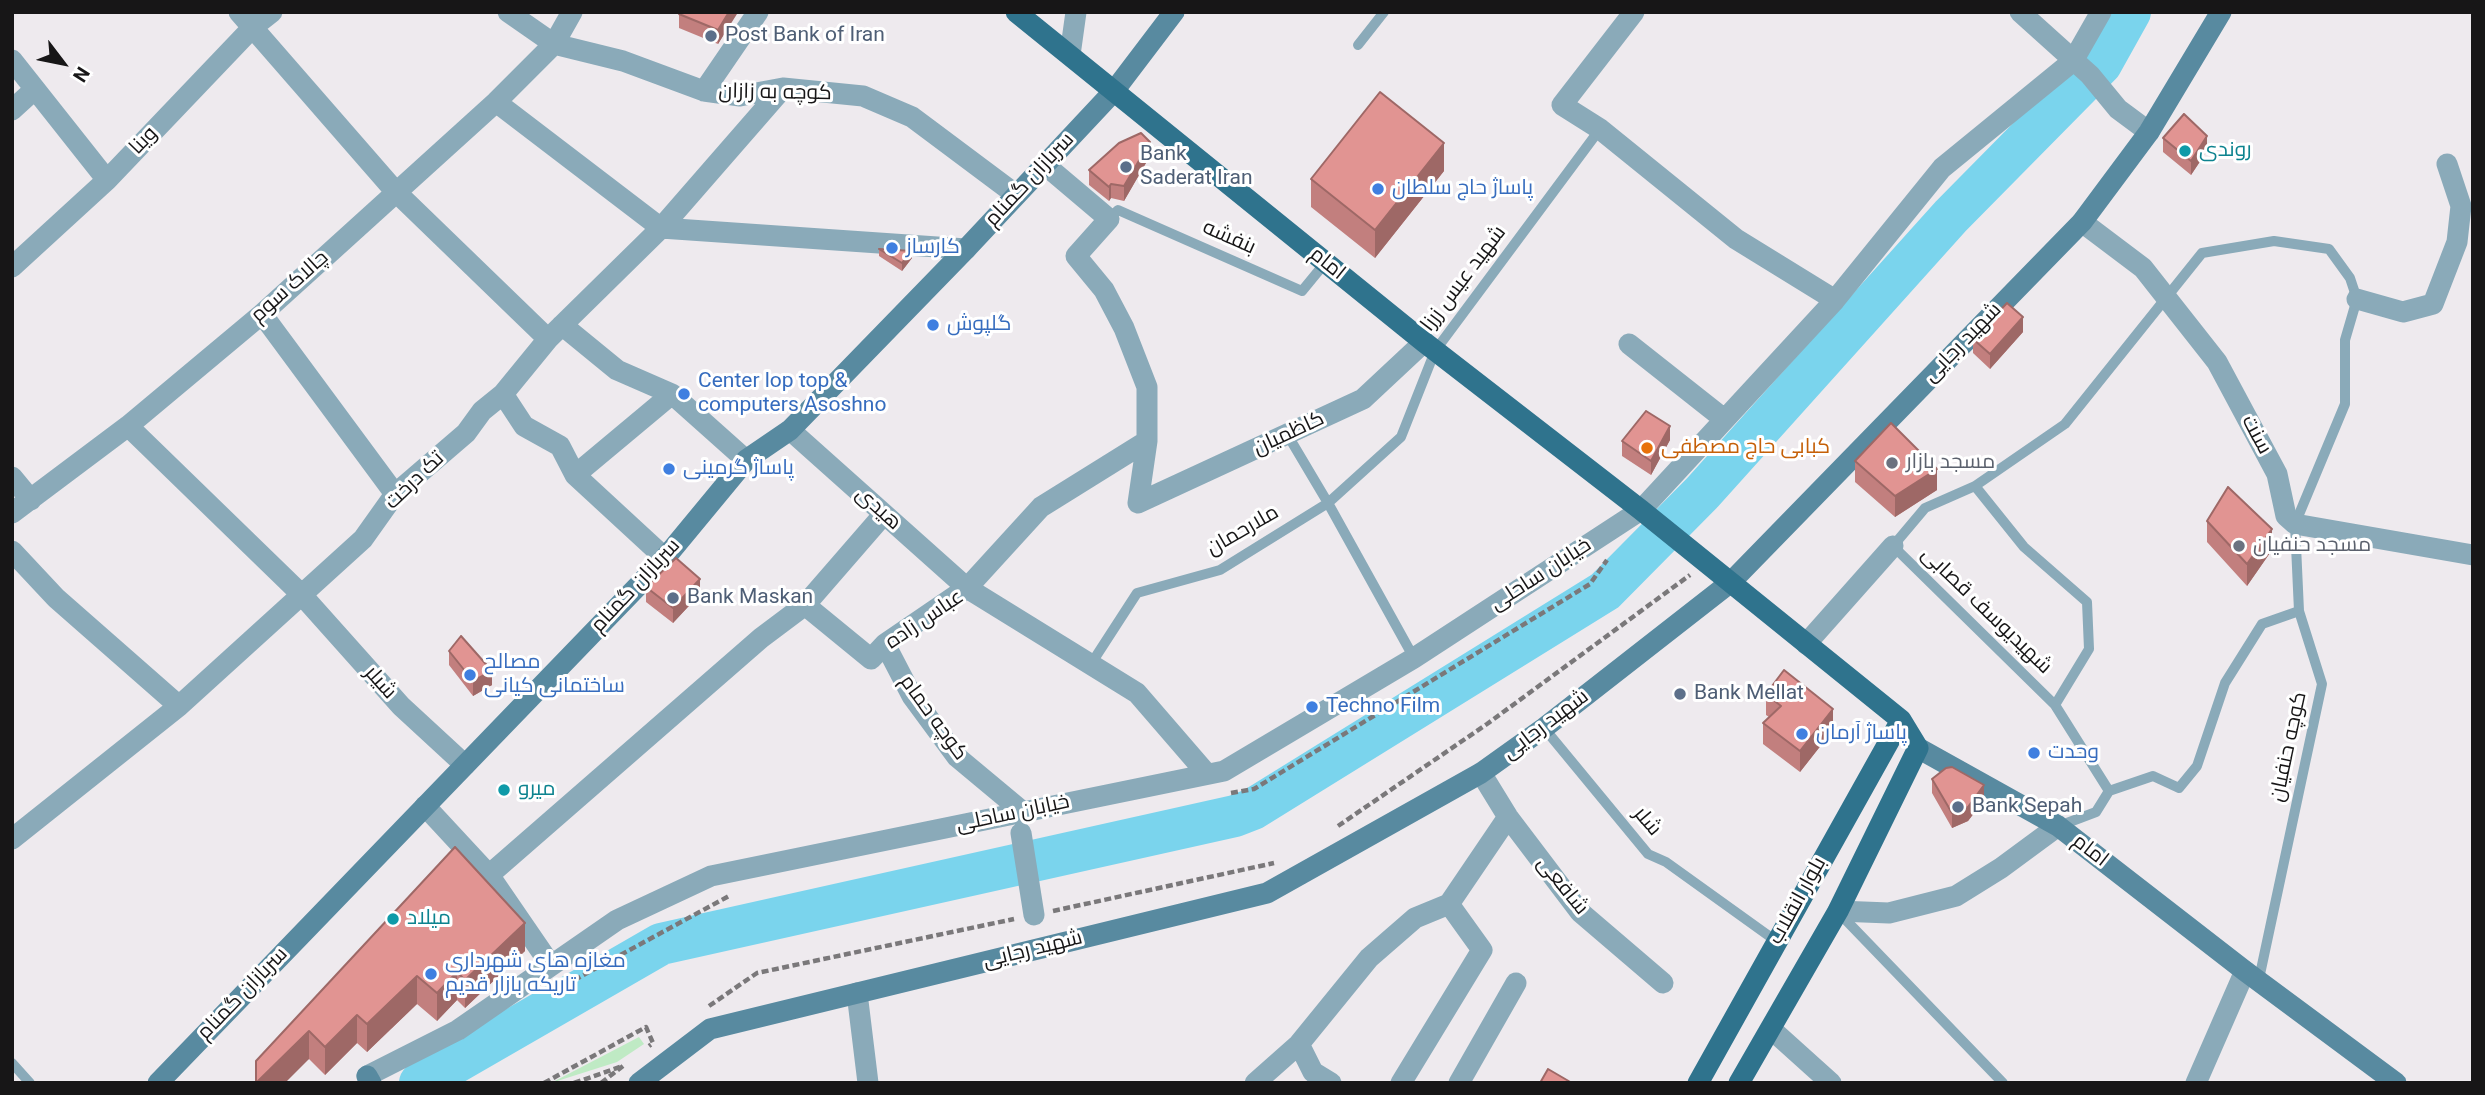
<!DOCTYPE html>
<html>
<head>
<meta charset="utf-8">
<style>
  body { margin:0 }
  #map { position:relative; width:2485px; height:1095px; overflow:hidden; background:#eeeaee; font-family:Roboto,sans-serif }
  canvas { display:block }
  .frame { position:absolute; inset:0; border:14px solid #171617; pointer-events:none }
  .north { position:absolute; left:28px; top:28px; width:70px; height:70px; -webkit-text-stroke:5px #fff; paint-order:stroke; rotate:122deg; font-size:19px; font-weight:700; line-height:28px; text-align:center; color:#171617 }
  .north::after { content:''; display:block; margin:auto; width:24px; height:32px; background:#171617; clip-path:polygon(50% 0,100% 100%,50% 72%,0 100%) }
</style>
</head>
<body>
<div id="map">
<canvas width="2485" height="1095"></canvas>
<div class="frame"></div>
<div class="north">N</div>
</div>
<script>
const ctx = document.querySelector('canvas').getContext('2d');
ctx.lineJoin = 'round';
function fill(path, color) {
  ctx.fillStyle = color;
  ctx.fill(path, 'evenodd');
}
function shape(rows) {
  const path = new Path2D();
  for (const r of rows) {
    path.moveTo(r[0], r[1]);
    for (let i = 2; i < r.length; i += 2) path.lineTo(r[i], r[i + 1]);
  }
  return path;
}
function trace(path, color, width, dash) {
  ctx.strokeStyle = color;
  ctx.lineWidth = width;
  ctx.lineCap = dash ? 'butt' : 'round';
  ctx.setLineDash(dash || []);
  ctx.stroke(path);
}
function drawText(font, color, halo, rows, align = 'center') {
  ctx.font = font + ' Roboto,Cairo,sans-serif';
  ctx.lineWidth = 6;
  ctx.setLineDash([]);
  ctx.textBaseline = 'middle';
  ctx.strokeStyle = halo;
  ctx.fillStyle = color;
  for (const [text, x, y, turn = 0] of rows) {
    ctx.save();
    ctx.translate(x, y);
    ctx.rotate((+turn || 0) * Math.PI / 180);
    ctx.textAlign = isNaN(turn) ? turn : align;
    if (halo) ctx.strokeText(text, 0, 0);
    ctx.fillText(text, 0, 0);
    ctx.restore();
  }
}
const green = shape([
  [639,1037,644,1044,617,1062,551,1083]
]);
const river = shape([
  [420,1083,661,944,1235,816,1253,809,1605,591,1702,493,1951,216,2101,64,2130,12]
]);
const path = shape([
  [1231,793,1254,789,1590,584,1607,560],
  [1338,826,1487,724,1690,575],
  [1053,911,1274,863],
  [565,985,729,896],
  [709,1006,757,973,1014,919],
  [544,1083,646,1027,653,1043,649,1046],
  [574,1083,620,1067],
  [601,1083,623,1066]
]);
const lane = shape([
  [1358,45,1384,12],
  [1109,219,1118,210,1302,291,1325,263],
  [1975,486,2024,547,2087,602,2089,649,2055,705],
  [1414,658,1328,503,1401,437,1435,351,1600,129],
  [1091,664,1137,593,1220,570,1328,503,1287,434],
  [1544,728,1648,854,1666,862,1776,941],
  [2109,791,2055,705,1893,546,1925,508,1975,486,2065,424,2202,253,2274,241,2329,249,2350,278,2357,299,2345,340,2345,404,2295,524,2299,611,2322,684,2259,979],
  [2059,826,2096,812,2109,791,2153,776,2179,788,2197,766,2225,683,2262,624,2299,611],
  [1840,914,2003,1083],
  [12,1063,30,1083]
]);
const street = shape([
  [239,12,395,191,548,339],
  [508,12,554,44,623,61,704,91,740,96,783,88,863,96,912,117,1015,194],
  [1634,12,1562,105,1600,129,1736,239,1835,300],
  [2020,12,2090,75,2118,109,2149,132],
  [1070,55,1076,12],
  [12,60,107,180],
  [704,91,758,12],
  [496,102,661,228,966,249],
  [12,110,35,89],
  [1044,164,1109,219,1076,256,1104,290,1124,328,1147,387,1147,441],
  [2082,222,2143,268,2217,362,2277,474,2286,516,2295,524,2473,555],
  [12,267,107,180,253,27,272,12],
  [2357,299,2403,312,2433,304,2457,242,2461,206,2447,164],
  [262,314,395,494],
  [562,325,617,370,672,394,746,460],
  [1629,344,1724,419],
  [503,394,524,426,560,446,575,475,665,558],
  [128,426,301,594,401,706,465,765],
  [790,430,967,588,1041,507,1147,441,1138,503],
  [575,475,672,394],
  [12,477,31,500],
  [1138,503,1363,399,1424,342],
  [12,513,128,426,262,314,496,102,554,44,572,12],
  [12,551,56,598,179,706],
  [805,605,884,514],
  [885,644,912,696,957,757,1023,812],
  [1806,644,1893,546],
  [1481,773,1508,817,1580,912,1663,983],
  [425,806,489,875,550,964],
  [1021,833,1034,915],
  [12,839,179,706,363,539,395,494,466,433,482,411,503,394,548,339,661,228,783,88],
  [489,875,761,638,805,605,871,659,885,644,967,588,1137,693,1207,774],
  [1449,904,1508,817],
  [1838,911,1889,913,1956,896,2001,868,2058,826],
  [857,993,868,1083],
  [1771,1029,1831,1083],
  [1299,1044,1313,1072,1331,1083],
  [367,1076,458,1030,617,920,711,876,1224,771,1414,658,1641,510,1835,300,1942,168,2073,61,2101,12],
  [1255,1083,1299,1044,1369,958,1415,918,1449,904,1482,950,1401,1083],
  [1459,1083,1516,983],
  [2196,1083,2245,971]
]);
const secondary = shape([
  [1918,748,2058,826,2245,971,2396,1083],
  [367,1076,371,1083],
  [158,1083,665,558,746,460,790,430,966,249,1114,91,1174,12],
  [639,1083,710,1029,1267,893,1481,773,1544,728,1731,582,2082,222,2149,132,2221,12]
]);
const primary = shape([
  [1016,12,1424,342,1641,510,1901,720,1918,748,1838,911,1739,1083],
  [1698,1083,1901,720]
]);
const wall = shape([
  [737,12,718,44,679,28,679,14],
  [2163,138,2207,151,2191,175,2163,152],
  [1150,156,1124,201,1111,198,1109,201,1089,185,1089,170],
  [1444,171,1375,258,1311,207,1311,179],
  [879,249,912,258,902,271,879,256],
  [2023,332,1990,369,1973,353,1973,339],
  [1670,440,1651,475,1622,456,1622,441],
  [1855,461,1937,490,1895,517,1855,482],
  [2207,521,2272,550,2247,586,2207,542],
  [646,587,700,594,673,623,646,602],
  [449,651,492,685,473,696,449,665],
  [1766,694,1833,730,1800,772,1763,744,1763,723,1769,717,1766,715],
  [1932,779,1984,800,1968,821,1952,828,1932,793],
  [455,847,525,951,465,1008,457,1000,437,1021,417,1004,367,1052,357,1043,325,1075,309,1059,256,1083]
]);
const shadedWall = shape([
  [729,12,737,12,737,14,718,44,718,30],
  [2207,136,2207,151,2191,175,2191,161],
  [1150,142,1150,156,1124,201,1124,186],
  [1444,143,1444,171,1375,258,1375,230],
  [1111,184,1111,198,1109,201,1109,187],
  [912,251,912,258,902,271,902,263],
  [2023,317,2023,332,1990,369,1990,354],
  [1670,426,1670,440,1651,475,1651,461],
  [1937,469,1937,490,1895,517,1895,496],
  [2272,529,2272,550,2247,586,2247,564],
  [700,579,700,594,673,623,673,608],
  [492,671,492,685,473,696,473,681],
  [1833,709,1833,730,1800,772,1800,751],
  [1984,785,1984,800,1968,821,1952,828,1952,813],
  [525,923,525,951,465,1008,465,980],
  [457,972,457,1000,437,1021,437,993],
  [417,976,417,1004,367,1052,367,1024],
  [357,1015,357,1043,325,1075,325,1047],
  [309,1031,309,1059,285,1083,256,1083]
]);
const building = shape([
  [680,12,729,12,718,30,679,14,680,12],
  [1380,92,1444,143,1375,230,1311,179,1380,92],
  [2184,114,2207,136,2191,161,2163,138,2184,114],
  [1141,133,1150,142,1124,186,1111,184,1109,187,1089,170,1119,143,1141,133],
  [879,249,912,251,902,263,879,249],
  [2007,303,2023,317,1990,354,1973,339,2007,303],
  [1646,411,1670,426,1651,461,1622,441,1646,411],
  [1891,423,1937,469,1895,496,1855,461,1891,423],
  [2228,487,2272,529,2247,564,2207,521,2228,487],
  [676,558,700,579,673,608,646,587,676,558],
  [461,636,492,671,473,681,449,651,461,636],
  [1784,670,1833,709,1800,751,1763,723,1781,706,1766,694,1784,670],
  [1952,767,1984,785,1968,807,1952,813,1932,779,1946,768,1952,767],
  [455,847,525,923,465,980,457,972,437,993,417,976,367,1024,357,1015,325,1047,309,1031,256,1083,256,1061,455,847],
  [1548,1069,1572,1083,1540,1083,1548,1069]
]);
const markers = [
  [711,36,7,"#5c6f8a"],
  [2185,151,7,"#0f9aa8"],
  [1126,167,7,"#5c6f8a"],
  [1378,189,7,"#3f7fe0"],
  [892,248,7,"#3f7fe0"],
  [933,325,7,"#3f7fe0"],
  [684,394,7,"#3f7fe0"],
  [1647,448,7,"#e8710a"],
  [1892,463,7,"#6b7280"],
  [669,469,7,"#3f7fe0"],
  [2239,546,7,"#6b7280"],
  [673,598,7,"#5c6f8a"],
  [470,675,7,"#3f7fe0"],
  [1680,694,7,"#5c6f8a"],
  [1312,707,7,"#3f7fe0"],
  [1802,734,7,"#3f7fe0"],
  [2034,753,7,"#3f7fe0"],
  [504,790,7,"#0f9aa8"],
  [1958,807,7,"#5c6f8a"],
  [393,919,7,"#0f9aa8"],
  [431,974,7,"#3f7fe0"]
];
const serviceNames = [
  ["Post Bank of Iran",725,36],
  ["Bank",1140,155],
  ["Saderat Iran",1140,179],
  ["Bank Maskan",687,598],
  ["Bank Mellat",1694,694],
  ["Bank Sepah",1972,807]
];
const streetNames = [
  ["کوچه به زازان",775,93,1],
  ["وینا",144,141,-46],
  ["سربازان گمنام",1030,180,-47],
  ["بنفشه",1229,238,24],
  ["امام",1327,264,39],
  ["شهید عیس زرزا",1464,279,-53],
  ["چالاک سوم",290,287,-42],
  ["شهید رجایی",1963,343,-46],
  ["کاظمیان",1289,434,-25],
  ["سنت",2256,435,62],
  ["تک درخت",415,481,-44],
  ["هیدی",878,509,42],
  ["ملارحمان",1243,531,-30],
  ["خیابان ساحلی",1541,575,-33],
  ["سربازان گمنام",636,586,-47],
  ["شهیدیوسف قصابی",1986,611,44],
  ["عباس زاده",925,620,-34],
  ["شیلر",380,683,48],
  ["کوچه حمام",933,718,54],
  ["شهید رجایی",1546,725,-37],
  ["کوچه حنفیان",2289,747,-78],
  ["خیابان ساحلی",1013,814,-12],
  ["شلر",1647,822,50],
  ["امام",2090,851,38],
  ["شافعی",1562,886,51],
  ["بلوار انقلاب",1798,901,-61],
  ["شهید رجایی",1033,950,-14],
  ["سربازان گمنام",243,994,-46]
];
const cultureNames = [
  ["روندی",2199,151],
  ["میرو",518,790],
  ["میلاد",407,919]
];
const shopNames = [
  ["پاساژ حاج سلطان",1392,189],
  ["کارساز",906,248],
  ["گلپوش",947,325],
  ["Center lop top &",698,382],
  ["computers Asoshno",698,406],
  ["پاساژ گرمینی",683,469],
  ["مصالح",484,663],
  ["ساختمانی کیانی",484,687],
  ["Techno Film",1326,707],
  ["پاساژ آرمان",1816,734],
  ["وحدت",2048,753],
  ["مغازه های شهرداری",445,962],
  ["تاریکه بازار قدیم",445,986]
];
const foodNames = [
  ["کبابی حاج مصطفی",1661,448]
];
const worshipNames = [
  ["مسجد بازار",1906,463],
  ["مسجد حنفیان",2253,546]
];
fill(green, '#bfeac4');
trace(river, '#7ad4ed', 42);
trace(path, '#7a787a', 4.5, [7, 3.5]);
trace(lane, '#8aaab9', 10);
trace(street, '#8aaab9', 21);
trace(secondary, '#588aa0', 21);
trace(primary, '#2f738d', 21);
fill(wall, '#c27f7e');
fill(shadedWall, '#9e6866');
fill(building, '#e19492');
trace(building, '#9e6866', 2);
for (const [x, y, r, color] of markers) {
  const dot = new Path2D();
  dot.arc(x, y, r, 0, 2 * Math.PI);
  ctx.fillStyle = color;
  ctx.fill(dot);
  trace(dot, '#fff', 2.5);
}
drawText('21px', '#4e5e75', '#fff', serviceNames, 'left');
drawText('21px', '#171617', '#fff', streetNames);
drawText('21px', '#0d838f', '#fff', cultureNames, 'left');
drawText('21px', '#366cbe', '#fff', shopNames, 'left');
drawText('21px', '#c56008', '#fff', foodNames, 'left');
drawText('21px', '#5b616d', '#fff', worshipNames, 'left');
</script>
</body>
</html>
